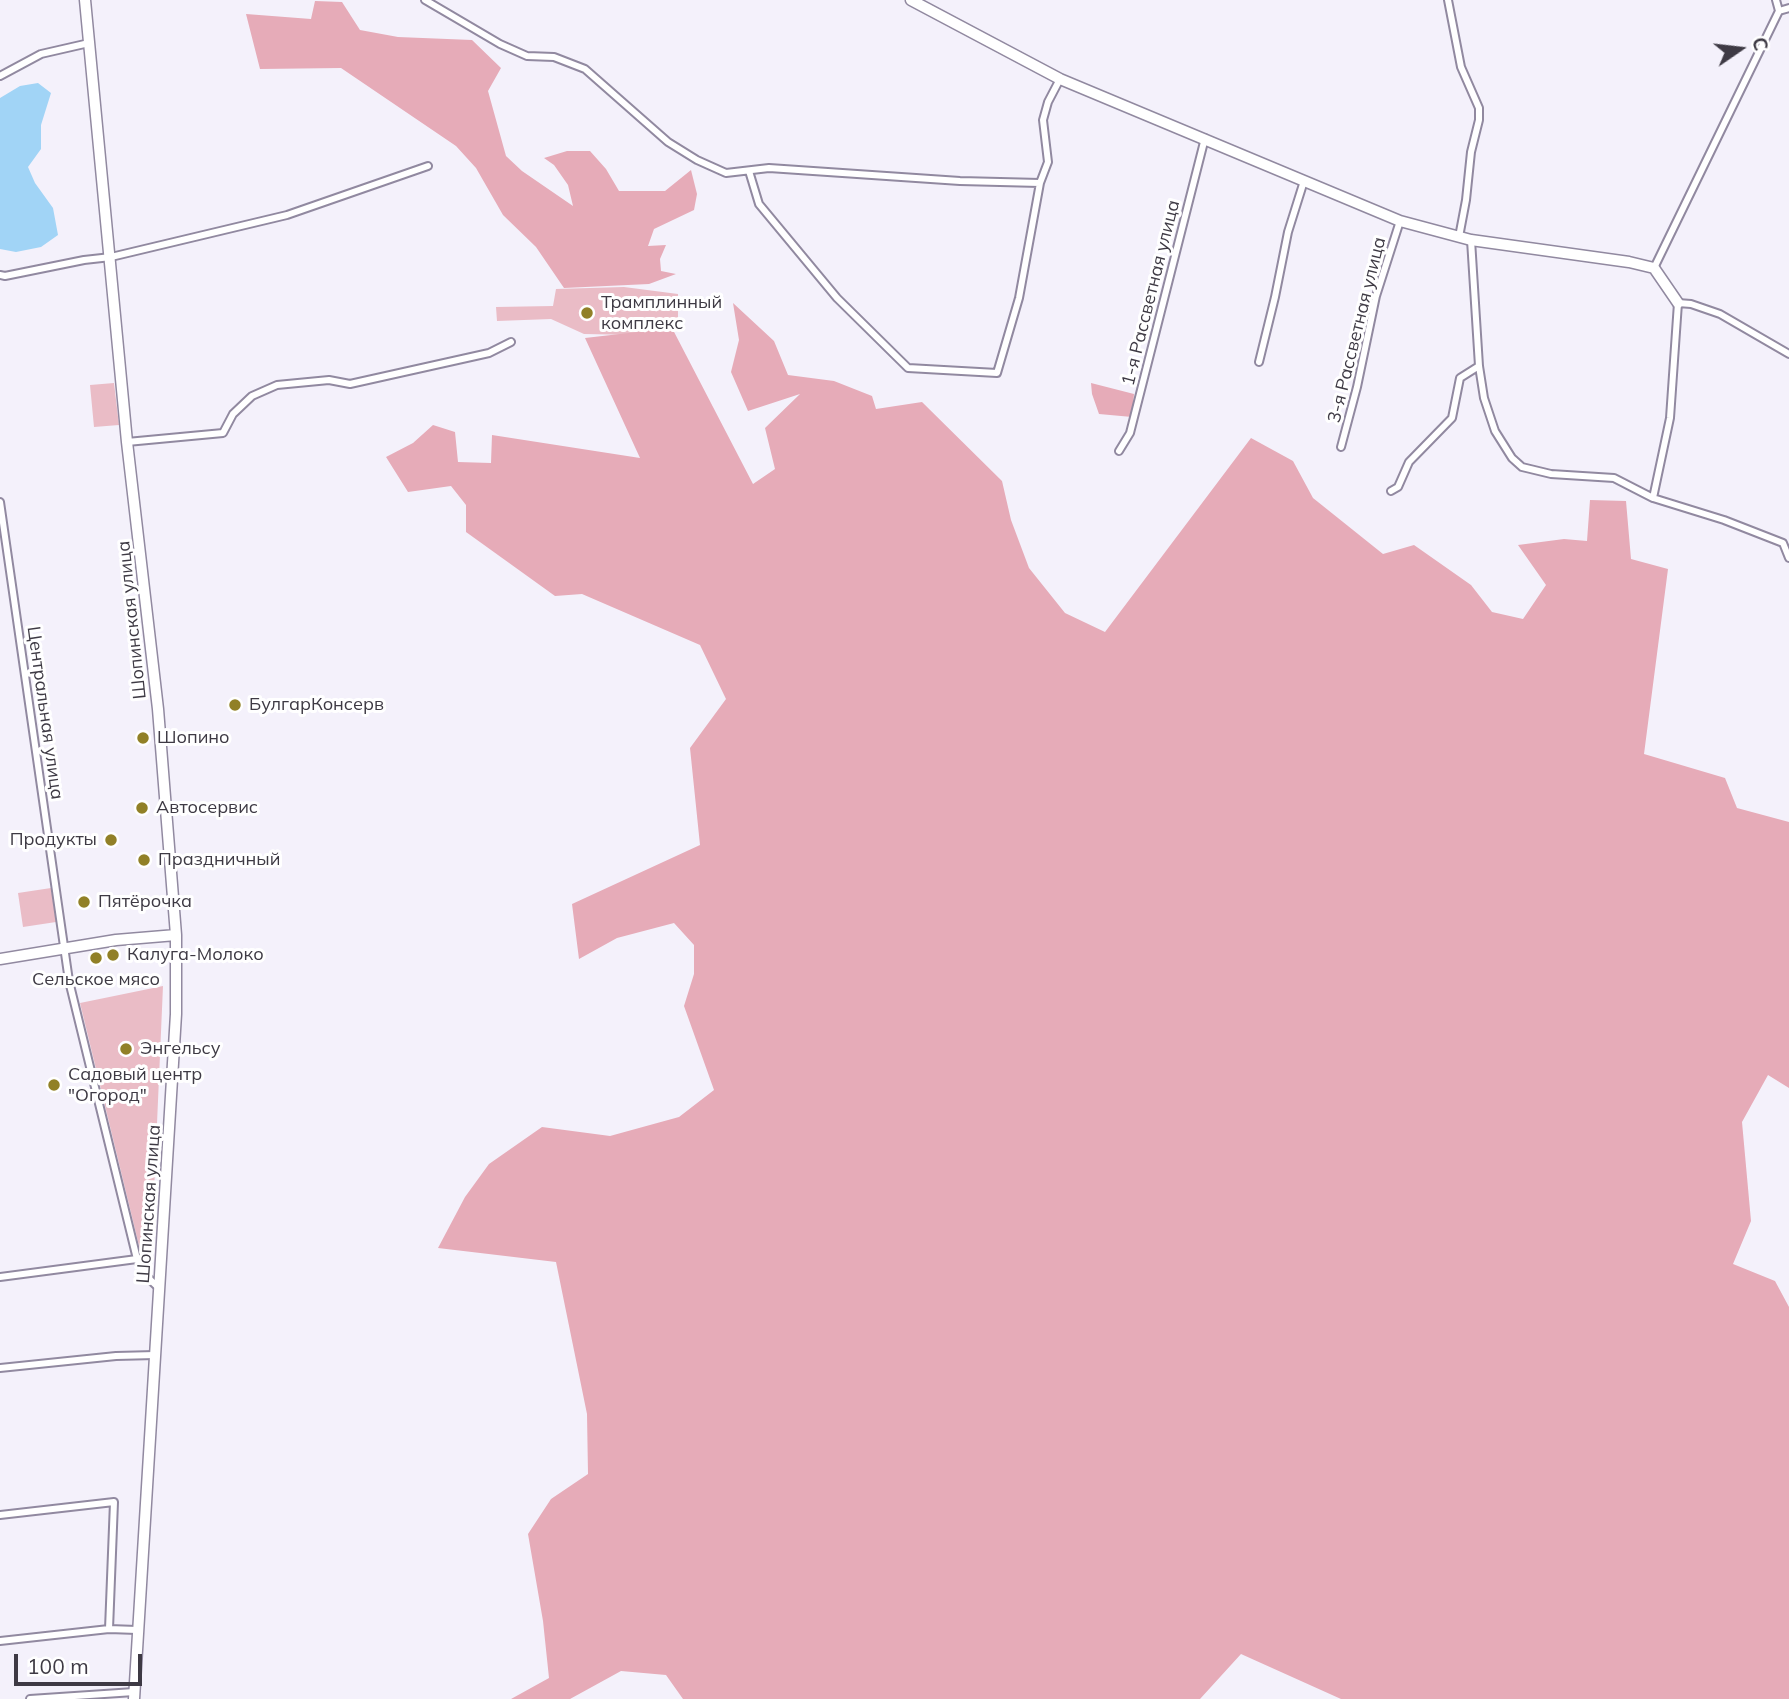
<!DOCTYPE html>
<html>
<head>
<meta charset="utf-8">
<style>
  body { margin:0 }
  #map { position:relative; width:1789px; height:1699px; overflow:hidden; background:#f4f1fb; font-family:Mulish,sans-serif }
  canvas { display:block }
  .north { position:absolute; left:1705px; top:14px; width:70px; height:70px; -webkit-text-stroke:5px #fff; paint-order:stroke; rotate:76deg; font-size:19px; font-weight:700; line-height:28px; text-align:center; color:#3e3a44 }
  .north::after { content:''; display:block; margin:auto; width:24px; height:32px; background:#3e3a44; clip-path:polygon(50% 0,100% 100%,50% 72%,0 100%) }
  .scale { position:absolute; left:14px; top:1654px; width:128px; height:32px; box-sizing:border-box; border:4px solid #3e3a44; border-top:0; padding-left:9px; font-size:21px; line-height:24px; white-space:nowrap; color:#3e3a44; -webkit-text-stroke:5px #fff; paint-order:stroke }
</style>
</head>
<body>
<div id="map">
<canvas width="1789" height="1699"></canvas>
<div class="north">С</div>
<div class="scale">100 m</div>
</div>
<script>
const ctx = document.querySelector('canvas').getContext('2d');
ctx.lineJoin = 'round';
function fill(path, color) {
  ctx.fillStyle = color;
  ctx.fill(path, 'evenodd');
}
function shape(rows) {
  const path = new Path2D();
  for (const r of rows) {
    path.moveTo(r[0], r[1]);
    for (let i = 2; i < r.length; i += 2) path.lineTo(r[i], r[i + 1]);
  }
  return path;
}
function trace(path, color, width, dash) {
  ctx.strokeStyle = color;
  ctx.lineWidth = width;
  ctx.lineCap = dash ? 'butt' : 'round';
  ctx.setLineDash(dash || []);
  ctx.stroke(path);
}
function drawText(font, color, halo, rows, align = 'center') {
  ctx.font = font + ' Mulish,sans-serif';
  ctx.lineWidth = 6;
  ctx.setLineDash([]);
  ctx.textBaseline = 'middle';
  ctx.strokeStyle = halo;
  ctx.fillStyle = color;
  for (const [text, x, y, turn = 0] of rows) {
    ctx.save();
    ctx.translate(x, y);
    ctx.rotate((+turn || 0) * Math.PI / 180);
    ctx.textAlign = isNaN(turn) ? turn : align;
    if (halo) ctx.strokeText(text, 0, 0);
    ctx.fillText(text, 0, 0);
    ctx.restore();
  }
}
const green = shape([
  [624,287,678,294,678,327,636,335,584,334,551,319,497,321,496,307,553,306,556,289],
  [114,383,119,425,94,427,90,385],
  [51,888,56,922,23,927,18,893],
  [163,986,151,1261,142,1258,80,1003]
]);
const forest = shape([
  [315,1,342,2,360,30,398,37,472,40,501,68,488,91,506,156,522,171,573,206,568,185,554,165,544,158,567,151,590,151,606,169,619,191,665,191,691,170,697,194,694,210,654,229,648,246,666,245,660,259,661,271,676,274,649,284,564,288,536,247,503,215,476,168,456,146,341,68,260,69,246,14,311,19],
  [733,303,774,341,788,375,834,381,872,396,876,409,922,402,1002,481,1011,520,1029,568,1065,613,1105,632,1251,438,1293,461,1313,498,1383,554,1414,545,1471,585,1492,612,1523,619,1546,585,1518,545,1564,539,1587,541,1590,500,1626,501,1631,559,1668,569,1644,754,1725,778,1737,808,1789,822,1789,1088,1768,1075,1742,1122,1751,1221,1733,1264,1775,1281,1789,1307,1789,1699,1341,1699,1241,1654,1200,1699,683,1699,666,1675,621,1671,570,1699,511,1699,549,1678,543,1621,528,1534,551,1499,588,1474,587,1414,556,1262,438,1248,465,1197,489,1164,542,1127,610,1136,679,1117,714,1090,684,1006,694,974,694,945,674,923,617,938,579,959,572,904,700,845,690,748,726,699,700,645,582,594,555,596,466,532,466,505,451,486,408,492,386,457,413,443,433,425,455,432,458,462,491,463,492,435,640,458,585,338,672,328,753,484,775,469,765,428,800,394,748,411,731,372,739,340],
  [1091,383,1134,394,1132,417,1099,414,1092,394]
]);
const water = shape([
  [38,83,51,93,41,125,41,149,28,167,35,183,53,208,58,235,41,247,16,252,0,249,0,98,20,86]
]);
const street = shape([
  [425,0,500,44,527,56,554,57,585,69,668,142,697,160,726,173,769,168,960,181,1040,183],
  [1448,0,1461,67,1479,108,1479,120,1471,152,1466,200,1459,237],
  [1779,11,1789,8],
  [0,76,41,54,89,43],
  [749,171,759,204,837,298,908,368,997,373,1019,298,1040,183,1048,162,1043,120,1048,102,1060,79],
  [1471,240,1479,366,1484,398,1495,431,1512,458,1522,467,1551,474,1614,478,1653,498,1724,520,1783,543,1789,558],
  [1654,268,1779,11,1776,0],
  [0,275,5,276,84,260,111,257,287,215,428,166],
  [1259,362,1275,297,1288,232,1304,181],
  [127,442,223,433,233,414,252,396,277,385,329,380,350,384,489,353,511,342],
  [1341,447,1357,387,1376,296,1400,221],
  [1119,451,1130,433,1205,138],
  [1391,491,1398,487,1409,462,1452,418,1460,378,1479,366],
  [1653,498,1670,418,1678,303,1691,304,1720,314,1789,354],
  [0,502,69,981,137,1259,145,1275,159,1288],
  [0,1277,137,1259],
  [0,1368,116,1356,155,1355],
  [0,1515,114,1502,109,1629],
  [0,1641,109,1629,137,1630],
  [30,1699,134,1692]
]);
const secondary = shape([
  [85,0,127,442,158,709,176,935,176,1014,134,1699],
  [911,0,1060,79,1400,221,1471,240,1629,262,1654,268,1678,303],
  [0,959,116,940,176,935]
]);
const markers = [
  [587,313,7,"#918027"],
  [235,705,7,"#918027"],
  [143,738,7,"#918027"],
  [142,808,7,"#918027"],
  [111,840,7,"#918027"],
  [144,860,7,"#918027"],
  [84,902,7,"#918027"],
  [113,955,7,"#918027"],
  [96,958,7,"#918027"],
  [126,1049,7,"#918027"],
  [54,1085,7,"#918027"]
];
const streetNames = [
  ["1-я Рассветная улица",1151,293,-76],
  ["3-я Рассветная улица",1357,330,-76],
  ["Шопинская улица",132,620,-96],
  ["Центральная улица",45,713,82],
  ["Шопинская улица",149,1204,-86]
];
const poiNames = [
  ["Трамплинный",601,303],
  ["комплекс",601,324],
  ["БулгарКонсерв",249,705],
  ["Шопино",157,738],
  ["Автосервис",156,808],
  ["Продукты",97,840,"right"],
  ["Праздничный",158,860],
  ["Пятёрочка",98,902],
  ["Калуга-Молоко",127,955],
  ["Сельское мясо",96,980,"center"],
  ["Энгельсу",140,1049],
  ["Садовый центр",68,1075],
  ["\"Огород\"",68,1096]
];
fill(green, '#eabcc6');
fill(forest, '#e6abb8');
fill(water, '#a1d4f6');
trace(street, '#9189a0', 10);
trace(secondary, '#9189a0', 13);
trace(street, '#fff', 6);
trace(secondary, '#fff', 10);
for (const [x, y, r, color] of markers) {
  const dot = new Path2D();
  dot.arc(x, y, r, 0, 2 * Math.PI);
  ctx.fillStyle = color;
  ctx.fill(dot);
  trace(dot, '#fff', 2.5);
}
drawText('18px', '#3e3a44', '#fff', streetNames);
drawText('18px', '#3e3a44', '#fff', poiNames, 'left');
</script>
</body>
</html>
